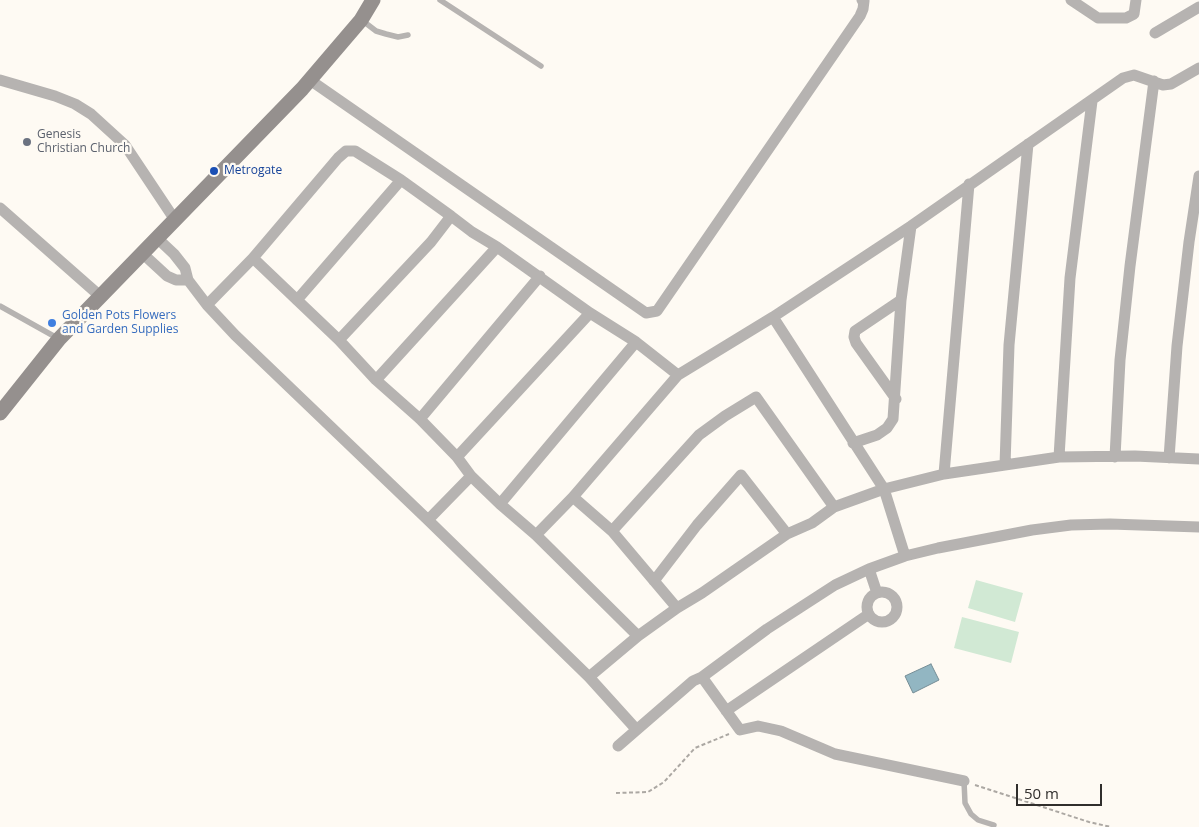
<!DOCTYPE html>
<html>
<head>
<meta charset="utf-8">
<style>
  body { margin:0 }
  #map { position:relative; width:1199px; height:827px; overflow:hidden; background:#fefaf3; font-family:"Open Sans",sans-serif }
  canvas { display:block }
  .scale { position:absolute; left:1016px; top:784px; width:86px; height:22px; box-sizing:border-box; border:2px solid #302e2c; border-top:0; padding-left:6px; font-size:15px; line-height:18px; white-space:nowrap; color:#302e2c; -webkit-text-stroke:4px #fefaf3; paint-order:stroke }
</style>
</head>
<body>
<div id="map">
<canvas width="1199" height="827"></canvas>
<div class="scale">50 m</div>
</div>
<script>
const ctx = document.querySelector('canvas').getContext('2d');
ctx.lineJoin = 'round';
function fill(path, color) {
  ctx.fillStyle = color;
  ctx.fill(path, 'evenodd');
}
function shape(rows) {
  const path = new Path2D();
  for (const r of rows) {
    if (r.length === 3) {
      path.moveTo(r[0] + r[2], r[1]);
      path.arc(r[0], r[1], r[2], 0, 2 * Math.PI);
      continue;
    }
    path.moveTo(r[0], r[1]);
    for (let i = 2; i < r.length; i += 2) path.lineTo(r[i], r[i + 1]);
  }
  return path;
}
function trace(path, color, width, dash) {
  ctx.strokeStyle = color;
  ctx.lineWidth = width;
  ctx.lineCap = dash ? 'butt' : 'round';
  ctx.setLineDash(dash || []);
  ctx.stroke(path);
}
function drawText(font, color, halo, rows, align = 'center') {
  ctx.font = font + ' "Open Sans",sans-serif';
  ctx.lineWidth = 4.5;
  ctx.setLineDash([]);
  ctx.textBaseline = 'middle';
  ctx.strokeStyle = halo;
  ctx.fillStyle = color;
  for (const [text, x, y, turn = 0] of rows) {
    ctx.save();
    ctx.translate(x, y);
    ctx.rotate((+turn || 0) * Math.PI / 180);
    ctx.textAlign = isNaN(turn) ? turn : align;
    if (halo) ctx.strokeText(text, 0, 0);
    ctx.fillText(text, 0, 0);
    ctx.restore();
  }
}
const green = shape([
  [976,580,1023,593,1015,622,968,608],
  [962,617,1019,632,1011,663,954,648]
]);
const water = shape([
  [931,664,939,680,913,693,905,676,931,664]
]);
const path = shape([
  [975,785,1089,822,1111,827],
  [616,793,648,792,664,782,695,748,729,734]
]);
const lane = shape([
  [440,0,541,66],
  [363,21,376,31,386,34,398,37,408,35],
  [0,306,59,339],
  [964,781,965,803,971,814,978,820,994,825]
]);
const street = shape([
  [1071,0,1098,18,1126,18,1134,14,1136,0],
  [1155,33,1199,7],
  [0,80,55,96,75,104,91,114,125,145,175,220],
  [310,80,646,313,657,311,860,16,863,9,864,1,862,0],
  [0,208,100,296],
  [157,238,174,254,185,268,188,280,207,305,235,335,428,520,589,677,636,729],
  [142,253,167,276,176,280,188,280],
  [253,258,338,158,346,151,355,151,401,180,451,216],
  [297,300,401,180],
  [207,305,253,258,339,340,376,380,420,419,457,457,471,476,500,504,536,535,638,636],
  [773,317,884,489,905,556],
  [339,340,431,242,451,216,472,232,497,247,590,313,636,342,678,375],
  [376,380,497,247],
  [896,399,856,343,854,337,855,331,901,300],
  [420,419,540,276],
  [853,443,877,435,887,428,893,419,901,300,911,226],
  [457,457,590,313],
  [1059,457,1070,278,1092,101],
  [1115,457,1120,360,1130,266,1154,81],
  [1169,458,1177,346,1189,242,1199,176],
  [1005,465,1009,345,1028,144],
  [944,474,969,184],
  [573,497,612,531,677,608],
  [500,504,636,342],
  [428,520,471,476],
  [612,531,699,435,725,416,756,397,834,507],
  [536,535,573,497,678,375,773,317,911,226,1123,78,1134,75,1163,85,1171,84,1199,68],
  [869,569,877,593],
  [654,581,697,525,741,475,787,534],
  [882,607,15],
  [589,677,638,636,677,608,702,593,787,534,812,523,834,507,884,489,944,474,1059,457,1135,456,1199,459],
  [702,677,740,730,758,726,781,731,835,754,964,781],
  [726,711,869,614],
  [618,746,693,681,702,677,767,629,835,585,869,569,905,556,938,548,1032,530,1071,525,1110,524,1199,527]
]);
const secondary = shape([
  [0,413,59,339,302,89,361,20,373,0]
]);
const markers = [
  [27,142,5,"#6b7280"],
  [214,171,5,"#1a4fb4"],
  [52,323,5,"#3f7fe0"]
];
const worshipNames = [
  ["Genesis",37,135],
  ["Christian Church",37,149]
];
const transitNames = [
  ["Metrogate",224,171]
];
const shopNames = [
  ["Golden Pots Flowers",62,316],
  ["and Garden Supplies",62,330]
];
fill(green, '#d1e9d4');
fill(water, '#92b6c2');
trace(water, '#758d95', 1);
trace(path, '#aca8a3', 2, [4, 2.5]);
trace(lane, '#b6b3b1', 5.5);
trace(street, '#b6b3b1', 11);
trace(secondary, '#95908e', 15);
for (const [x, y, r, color] of markers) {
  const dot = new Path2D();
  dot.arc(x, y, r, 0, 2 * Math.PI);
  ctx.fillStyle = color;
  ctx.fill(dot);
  trace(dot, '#fefaf3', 2);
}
drawText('12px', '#5b616d', '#fefaf3', worshipNames, 'left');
drawText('12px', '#164399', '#fefaf3', transitNames, 'left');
drawText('12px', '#366cbe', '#fefaf3', shopNames, 'left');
</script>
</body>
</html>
